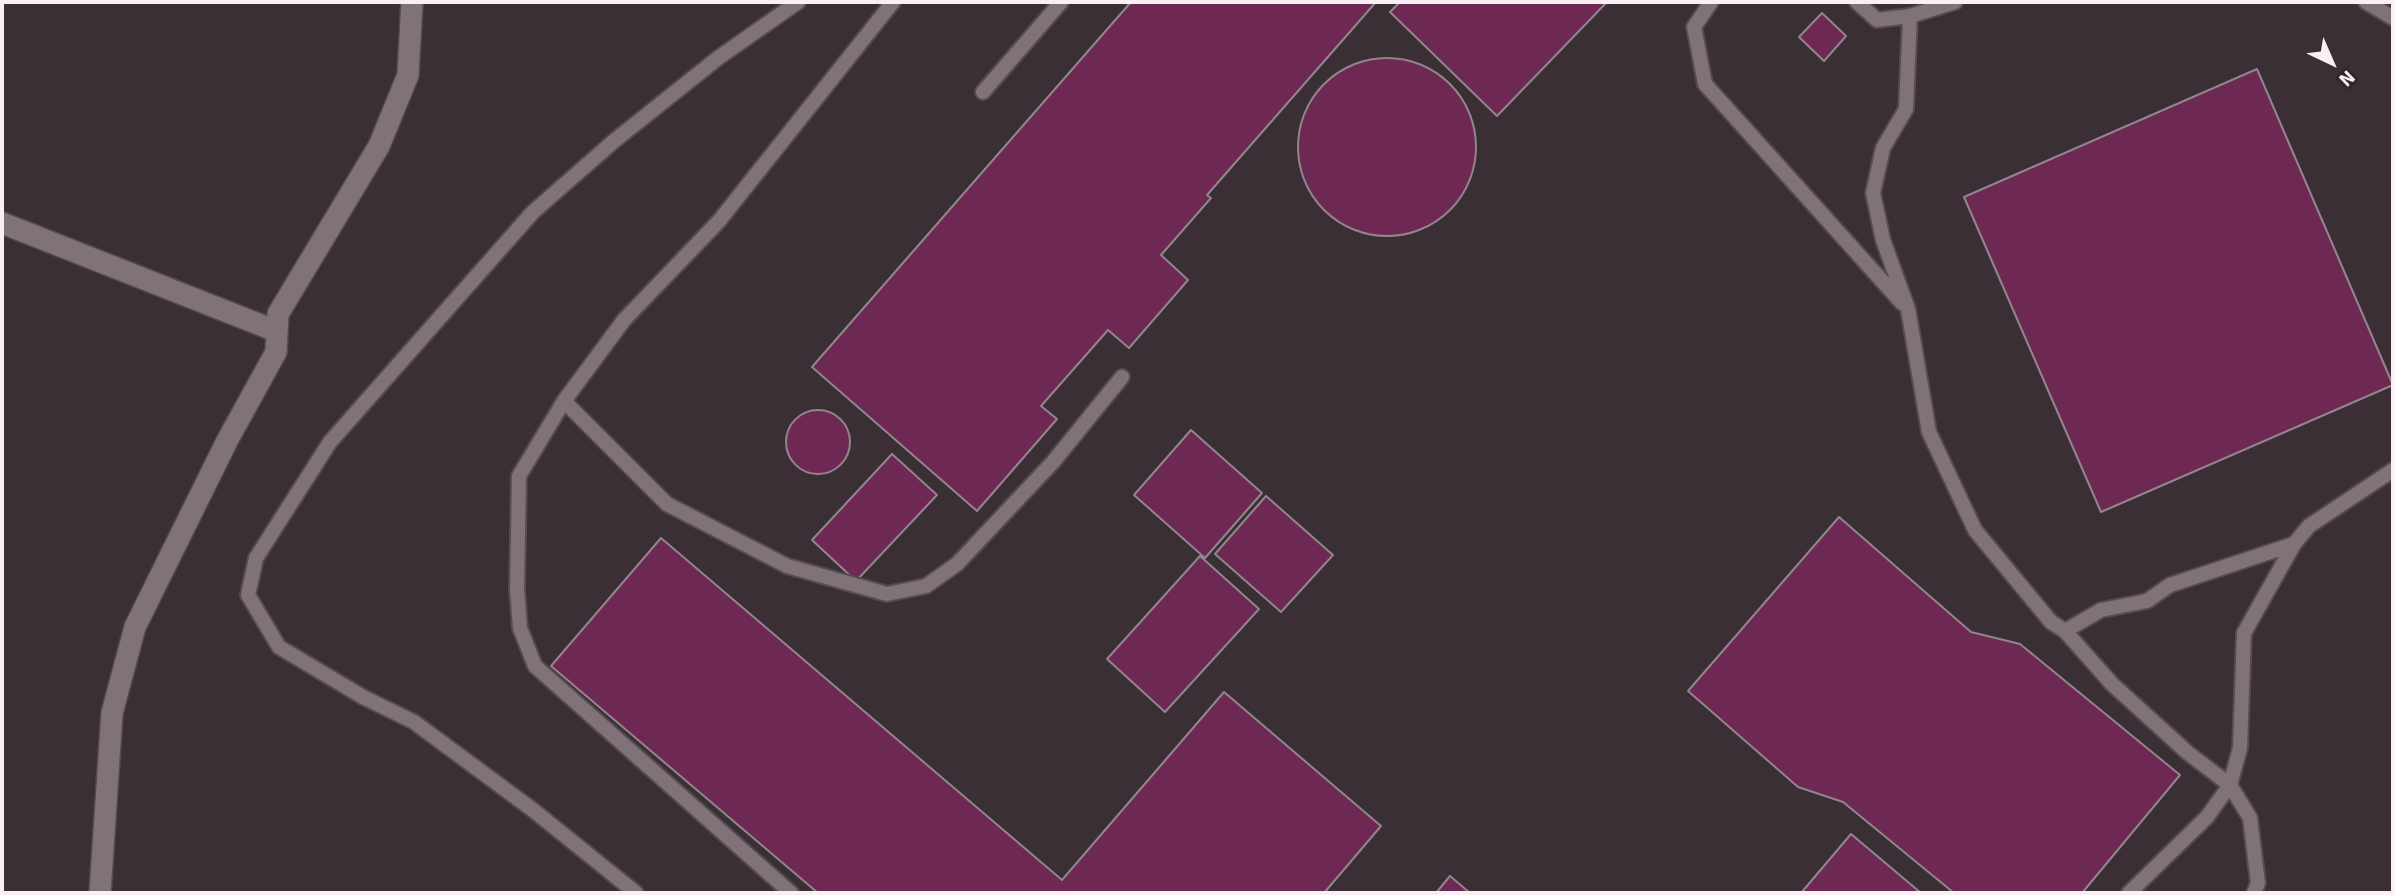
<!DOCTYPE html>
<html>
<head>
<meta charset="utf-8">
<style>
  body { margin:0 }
  #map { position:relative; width:2395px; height:895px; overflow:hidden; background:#3a2f35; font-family:Signika,sans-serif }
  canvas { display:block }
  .frame { position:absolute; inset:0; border:4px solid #f8f0f4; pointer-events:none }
  .north { position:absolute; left:2297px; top:28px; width:70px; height:70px; -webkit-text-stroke:5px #2f252b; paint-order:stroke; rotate:136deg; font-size:19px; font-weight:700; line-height:28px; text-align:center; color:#f8f0f4 }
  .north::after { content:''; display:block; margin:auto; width:24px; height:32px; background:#f8f0f4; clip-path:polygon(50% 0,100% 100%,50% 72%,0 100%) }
</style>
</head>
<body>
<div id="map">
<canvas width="2395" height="895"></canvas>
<div class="frame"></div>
<div class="north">N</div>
</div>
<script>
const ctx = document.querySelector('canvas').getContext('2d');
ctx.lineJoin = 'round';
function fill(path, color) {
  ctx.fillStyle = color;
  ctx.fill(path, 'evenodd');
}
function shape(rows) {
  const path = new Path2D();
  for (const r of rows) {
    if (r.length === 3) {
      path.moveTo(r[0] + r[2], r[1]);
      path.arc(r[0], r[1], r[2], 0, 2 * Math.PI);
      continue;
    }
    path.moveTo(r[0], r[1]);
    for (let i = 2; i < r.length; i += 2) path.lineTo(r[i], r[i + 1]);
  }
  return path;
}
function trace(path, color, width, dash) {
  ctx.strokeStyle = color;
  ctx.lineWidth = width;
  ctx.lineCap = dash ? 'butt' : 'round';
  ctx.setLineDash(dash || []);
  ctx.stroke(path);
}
const building = shape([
  [1131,2,1376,2,1207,195,1211,198,1161,255,1188,280,1129,348,1108,330,1041,406,1057,419,977,511,812,367,1131,2],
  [1400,2,1607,2,1497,116,1390,12,1400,2],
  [1822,13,1846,36,1824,61,1799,37,1822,13],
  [1387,147,89],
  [2257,69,2393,385,2101,512,1964,197,2257,69],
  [818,442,32],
  [1191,430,1262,493,1205,558,1134,495,1191,430],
  [892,454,937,495,856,581,812,540,892,454],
  [1266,496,1333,555,1281,612,1215,554,1266,496],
  [1839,517,1971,632,2020,644,2180,775,2082,893,1954,893,1843,802,1798,787,1688,691,1839,517],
  [661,538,1062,880,1224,692,1381,826,1324,893,818,893,551,666,661,538],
  [1200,556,1259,609,1165,712,1107,659,1200,556],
  [1851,834,1921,893,1801,893,1851,834],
  [1450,876,1470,893,1436,893,1450,876]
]);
const lane = shape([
  [1711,2,1694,27,1705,84,1902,303],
  [1857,2,1877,20,1910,16],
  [1955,2,1910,16,1906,109,1883,148,1873,193,1883,240,1908,309,1929,432,1975,530,2051,622,2065,631,2112,684,2188,753,2230,785,2207,817,2129,893],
  [2366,2,2393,18],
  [983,92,1061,2],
  [564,401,667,504,787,566,887,594,926,586,957,564,1053,462,1122,377],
  [2065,631,2101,610,2147,601,2170,585,2294,544],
  [636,893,533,810,414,722,363,697,279,647,248,595,256,558,330,442,533,212,614,141,718,58,798,2],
  [791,893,535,666,520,628,517,589,519,476,564,401,624,320,719,221,893,2],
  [2254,893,2258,883,2250,818,2230,785,2240,748,2244,633,2294,544,2309,526,2393,470]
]);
const street = shape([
  [2,223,276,331],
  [100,893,112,713,135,627,227,441,276,352,278,314,379,146,408,75,412,2]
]);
fill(building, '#6d2853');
trace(building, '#92858b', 2);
trace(lane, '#554b50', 18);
trace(street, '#554b50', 24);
trace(lane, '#7f7379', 14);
trace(street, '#7f7379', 21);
</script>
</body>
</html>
